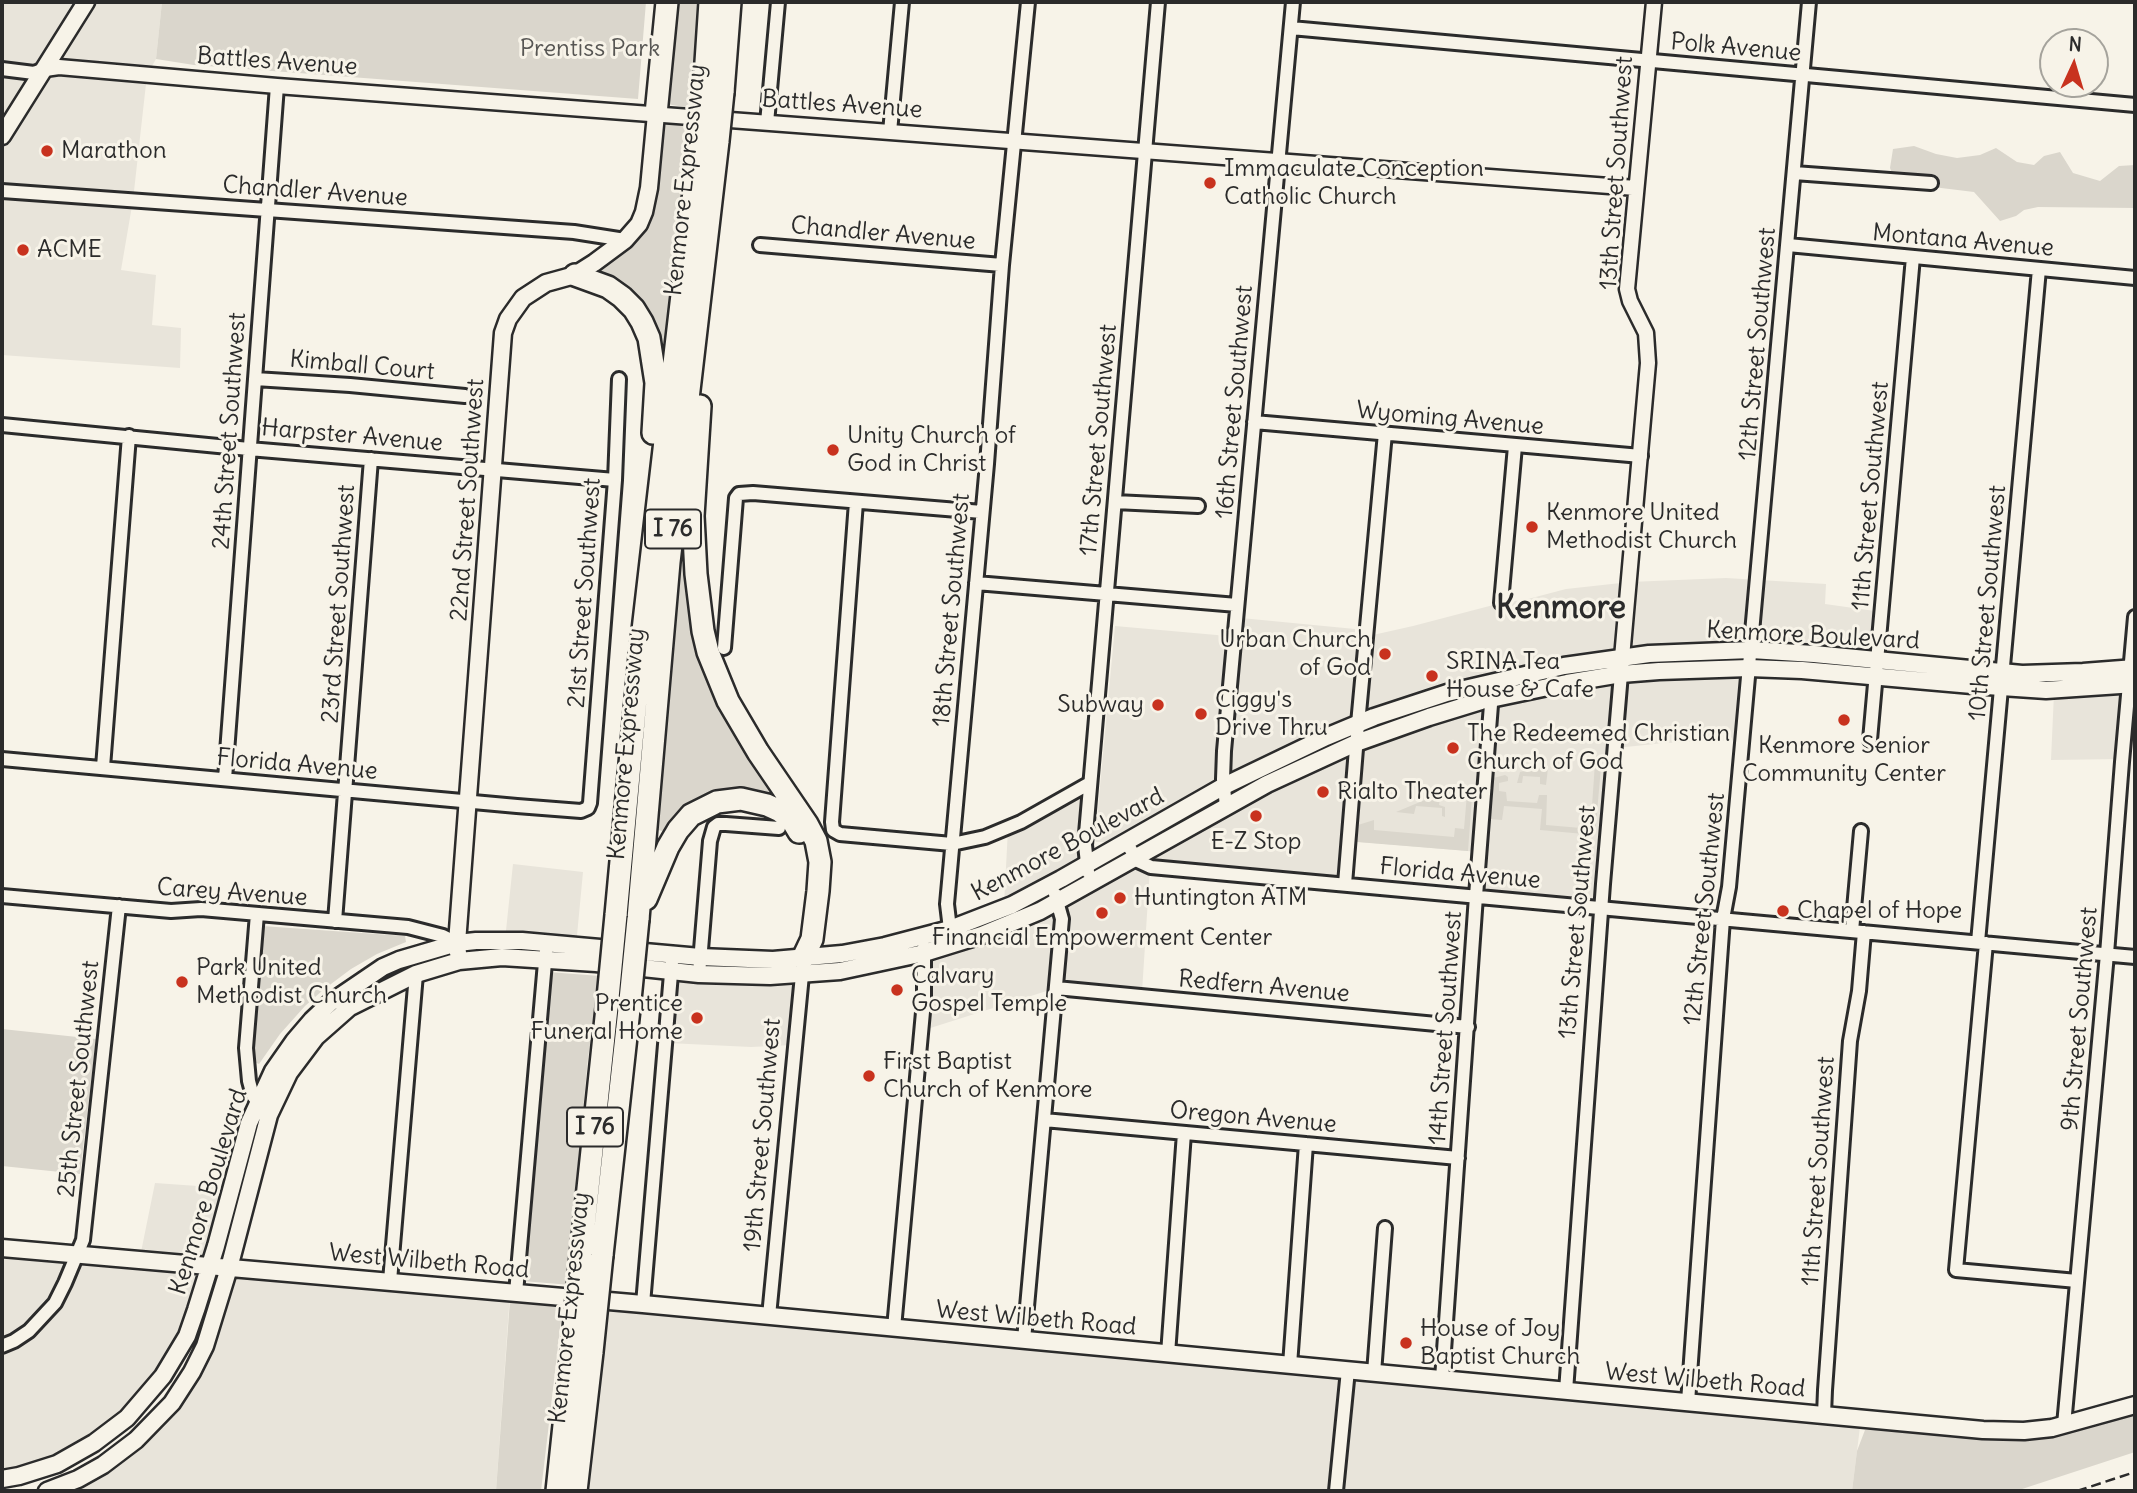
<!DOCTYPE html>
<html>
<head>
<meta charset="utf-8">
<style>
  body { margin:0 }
  #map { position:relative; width:2137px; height:1493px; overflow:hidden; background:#f7f3e8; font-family:Delius,sans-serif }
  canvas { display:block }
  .frame { position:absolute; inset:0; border:4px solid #2b2b2b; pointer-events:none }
  .north { position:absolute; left:2039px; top:28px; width:70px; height:70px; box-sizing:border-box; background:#f7f3e8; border:2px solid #a5a39c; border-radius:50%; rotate:4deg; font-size:19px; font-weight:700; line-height:28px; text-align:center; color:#2b2b2b }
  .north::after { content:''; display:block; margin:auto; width:24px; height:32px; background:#c8321e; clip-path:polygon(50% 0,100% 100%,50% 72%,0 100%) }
</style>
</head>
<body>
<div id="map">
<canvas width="2137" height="1493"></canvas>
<div class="frame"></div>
<div class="north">N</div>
</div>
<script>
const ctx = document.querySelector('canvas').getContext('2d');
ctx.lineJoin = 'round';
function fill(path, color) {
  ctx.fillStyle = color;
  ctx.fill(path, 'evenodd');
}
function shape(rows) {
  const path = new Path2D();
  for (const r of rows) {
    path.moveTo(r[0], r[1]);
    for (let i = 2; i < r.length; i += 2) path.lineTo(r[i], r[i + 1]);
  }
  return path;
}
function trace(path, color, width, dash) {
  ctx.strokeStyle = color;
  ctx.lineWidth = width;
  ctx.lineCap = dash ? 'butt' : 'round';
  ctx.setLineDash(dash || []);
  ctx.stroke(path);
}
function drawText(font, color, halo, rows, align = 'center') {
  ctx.font = font + ' Delius,sans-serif';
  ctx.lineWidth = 6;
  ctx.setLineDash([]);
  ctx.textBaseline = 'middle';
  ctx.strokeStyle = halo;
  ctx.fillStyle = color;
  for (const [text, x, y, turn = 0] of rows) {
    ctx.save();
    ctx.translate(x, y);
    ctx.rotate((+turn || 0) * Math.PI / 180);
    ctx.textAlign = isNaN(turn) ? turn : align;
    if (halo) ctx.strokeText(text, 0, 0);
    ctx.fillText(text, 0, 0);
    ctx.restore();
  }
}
const built = shape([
  [2,2,162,2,156,59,147,75,133,200,121,270,156,275,152,325,181,328,180,368,2,355],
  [1726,578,1826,584,1825,604,1882,612,1877,660,1751,651,1743,740,1664,743,1616,748,1601,908,1476,896,1479,852,1348,841,1345,884,1151,867,1126,842,1096,842,1095,840,1115,626,1239,637,1241,618,1355,629,1355,639,1413,626,1501,603,1528,599,1566,589,1630,582],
  [2125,689,2119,759,2051,760,2054,693],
  [1087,787,1084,863,1004,905,1008,829],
  [1136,861,1150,868,1142,992,1059,985,1060,902],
  [513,864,583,872,576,946,505,940],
  [1057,901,1056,988,921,1031,924,953],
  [674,974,799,979,792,1045,751,1047,668,1043],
  [155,1183,226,1188,207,1262,140,1257],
  [2,1248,210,1266,180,1350,94,1443,2,1479],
  [229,1268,510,1293,496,1491,47,1491,103,1465,189,1377],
  [610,1301,1861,1419,1852,1491,588,1491]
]);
const green = shape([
  [162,2,646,2,638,99,194,65,156,59],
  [673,2,699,2,691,108,666,104],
  [666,124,689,124,664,371,657,339,590,271,624,251,645,229,653,204,662,132],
  [1914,146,1936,154,1957,158,1980,155,1996,148,2017,162,2034,165,2044,156,2060,152,2073,173,2100,181,2119,166,2135,165,2135,208,2038,207,2024,210,2016,216,2000,221,1974,192,1933,187,1898,188,1890,168,1893,149],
  [684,536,697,637,789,806,743,792,669,833,655,829],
  [1602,756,1595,835,1540,830,1542,809,1504,806,1502,820,1490,819,1493,778,1505,775,1508,777,1508,781,1499,783,1499,791,1506,792,1507,801,1537,803,1539,795,1547,795,1546,825,1581,828,1582,820,1591,820,1595,763,1588,761,1587,758],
  [1546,766,1548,768,1546,785,1540,784,1540,777,1523,776,1522,783,1517,783,1520,772],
  [1473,784,1468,851,1357,842,1358,825,1374,820,1374,830,1454,837,1455,828,1464,829,1467,794,1459,792,1458,789],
  [1444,792,1448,794,1447,796,1440,797,1439,805,1445,807,1445,817,1442,816,1442,808,1416,806,1414,814,1396,812],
  [262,926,405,936,406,942,377,954,351,969,323,990,305,1006,280,1034,259,1064,252,1061],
  [549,972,600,976,588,1058,571,1235,571,1285,522,1281],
  [2,1029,96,1039,80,1174,2,1166],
  [510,1300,563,1304,541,1491,496,1491],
  [2135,1410,2135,1452,2016,1491,1852,1491,1857,1451,1865,1430,1882,1429,1989,1435,2058,1432,2105,1423]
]);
const minor = shape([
  [1291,28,2135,105],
  [2,69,34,73,45,69],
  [767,123,778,2],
  [890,132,902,2],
  [1794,173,1931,183],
  [2,191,574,232,625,240],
  [760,245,1002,265],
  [1788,245,2135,278],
  [255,379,350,385,465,396],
  [1254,422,1641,456],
  [2,425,249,449,615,480],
  [856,502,832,822,833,830,840,834,952,844,985,837,1021,822,1090,783],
  [1115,502,1198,506],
  [976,583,1237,605],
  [1501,603,1515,446],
  [724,648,736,498,739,494,753,493,982,512],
  [1870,740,1913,257],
  [2,759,517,806,581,811,588,808,590,803,615,480,619,379],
  [103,767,129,436],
  [225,779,277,86],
  [1226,806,1223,779,1224,751,1293,2],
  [1126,842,1138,861,1151,867,2135,957],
  [1088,872,1085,845,1158,2],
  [1345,884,1358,724,1385,433],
  [2,896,171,911,201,909,408,927,443,936,457,943],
  [257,914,246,1048,249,1081,253,1096,258,1102,266,1104],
  [335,921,371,459],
  [950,929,947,904,987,464,1002,265,1028,2],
  [1852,931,1861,831],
  [1978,942,2039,269],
  [1986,943,1956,1270,2077,1281],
  [699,974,710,841,714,827,718,824,726,824,779,828],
  [1056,988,1468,1027],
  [1044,1120,1458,1158],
  [390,1281,416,974],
  [516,1293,546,951],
  [643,1304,672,962],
  [769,1316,802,975],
  [894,1328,924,1001,924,947],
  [1024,1340,1062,919,1055,894],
  [2,1346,14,1341,29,1331,55,1303,65,1283,83,1240,119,906],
  [1168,1354,1184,1133],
  [1290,1365,1306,1144],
  [1374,1373,1385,1228],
  [1442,1379,1476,896,1492,692],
  [1566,1391,1603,884,1621,674],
  [1688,1402,1723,919,1729,887,1809,2],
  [1824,1415,1825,1390,1850,1041,1859,991,1864,932],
  [2064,1425,2107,954,2122,762,2135,617],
  [1336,1491,1348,1370]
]);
const tertiary = shape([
  [45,69,59,67,277,86,1636,188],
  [1621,669,1648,363,1646,333,1630,301,1627,289,1654,2]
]);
const secondary = shape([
  [2,136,86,2],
  [458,953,457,943,503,333,508,319,523,298,546,283,575,275,594,263,625,240,639,224,644,212,649,188,656,114],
  [2,1248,643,1304,1983,1430,2024,1431,2052,1428,2135,1405],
  [2,1479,19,1476,57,1464,94,1443,127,1418,163,1376,187,1336,196,1310,216,1246,249,1123,273,1071,294,1041,312,1020,330,1003,383,967,399,960,457,943,476,941,522,941,700,957,773,960,842,954,885,946,950,929,1012,905,1061,879,1224,786,1326,737,1374,717,1447,693,1564,666,1649,654,1751,650,1814,654,2022,674,2083,672,2135,668],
  [47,1491,78,1479,103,1465,136,1440,172,1403,192,1372,205,1346,229,1268,269,1115,289,1073,316,1037,350,1007,416,974,459,961,502,957,596,963,699,974,770,976,840,971,924,953,982,935,1040,911,1267,784,1356,743,1429,717,1481,701,1567,683,1621,674,1659,671,1749,668,1802,670,1972,685,2046,690,2135,684]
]);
const motorway = shape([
  [704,92,710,2],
  [723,92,730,2],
  [656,114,667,2],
  [575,275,608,287,622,297,634,309,642,322,649,338,656,383,653,433],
  [700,406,693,516,696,574,703,631,708,652,728,701,758,752,807,824,816,841,820,862,818,891,812,939,803,958],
  [646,899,668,847,678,830,691,815,717,802,741,799,767,805,780,811,793,822,799,832],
  [616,915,640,656,700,140],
  [638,919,669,562,718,141],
  [581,1255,608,998],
  [602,1255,630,1000],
  [557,1491,572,1350],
  [576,1491,592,1352]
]);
const rail = shape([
  [2077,1491,2135,1472]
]);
const motorwayBridge = shape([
  [700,140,704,92],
  [718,141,723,92],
  [608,998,616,915],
  [630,1000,638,919],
  [572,1350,581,1255],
  [592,1352,602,1255]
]);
const markers = [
  [47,151,7,"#c8321e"],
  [1210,183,7,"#c8321e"],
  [23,250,7,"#c8321e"],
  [833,450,7,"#c8321e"],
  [1532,527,7,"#c8321e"],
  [1385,654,7,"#c8321e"],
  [1432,676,7,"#c8321e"],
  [1158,705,7,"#c8321e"],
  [1201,714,7,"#c8321e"],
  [1844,720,7,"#c8321e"],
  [1453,748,7,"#c8321e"],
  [1323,792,7,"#c8321e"],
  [1256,816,7,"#c8321e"],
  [1120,898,7,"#c8321e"],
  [1783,911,7,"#c8321e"],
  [1102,913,7,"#c8321e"],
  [182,982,7,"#c8321e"],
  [897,990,7,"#c8321e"],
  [697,1018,7,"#c8321e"],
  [869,1076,7,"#c8321e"],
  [1406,1343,7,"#c8321e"]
];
const shields = [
  [673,529,56],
  [595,1127,56]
];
const shieldNames = [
  ["I 76",673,529],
  ["I 76",595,1127]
];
const streetNames = [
  ["Polk Avenue",1736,48,5],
  ["Battles Avenue",277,62,4],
  ["Battles Avenue",842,105,4],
  ["13th Street Southwest",1617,173,-86],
  ["Kenmore Expressway",686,180,-84],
  ["Chandler Avenue",315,192,4],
  ["Chandler Avenue",883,234,5],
  ["Montana Avenue",1963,241,5],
  ["12th Street Southwest",1758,344,-85],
  ["Kimball Court",362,366,5],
  ["16th Street Southwest",1235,402,-85],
  ["Wyoming Avenue",1450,419,5],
  ["24th Street Southwest",230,431,-86],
  ["Harpster Avenue",352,436,5],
  ["17th Street Southwest",1099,440,-85],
  ["11th Street Southwest",1871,496,-85],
  ["22nd Street Southwest",468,500,-86],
  ["21st Street Southwest",585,593,-86],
  ["10th Street Southwest",1988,603,-85],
  ["23rd Street Southwest",339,604,-86],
  ["18th Street Southwest",952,610,-85],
  ["Kenmore Boulevard",1813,636,3],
  ["Kenmore Expressway",627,744,-85],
  ["Florida Avenue",297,765,5],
  ["Kenmore Boulevard",1068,845,-28],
  ["Florida Avenue",1460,874,5],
  ["Carey Avenue",232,893,4],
  ["12th Street Southwest",1705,909,-84],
  ["13th Street Southwest",1578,922,-85],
  ["Redfern Avenue",1264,987,5],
  ["9th Street Southwest",2080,1019,-85],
  ["14th Street Southwest",1446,1028,-86],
  ["25th Street Southwest",79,1079,-84],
  ["Oregon Avenue",1253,1118,5],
  ["19th Street Southwest",763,1135,-85],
  ["11th Street Southwest",1819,1171,-86],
  ["Kenmore Boulevard",209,1192,-73],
  ["West Wilbeth Road",429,1262,5],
  ["Kenmore Expressway",570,1308,-84],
  ["West Wilbeth Road",1036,1319,5],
  ["West Wilbeth Road",1705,1381,5]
];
const parkNames = [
  ["Prentiss Park",590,49]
];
const poiNames = [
  ["Marathon",61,151],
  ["Immaculate Conception",1224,169],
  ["Catholic Church",1224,197],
  ["ACME",37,250],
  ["Unity Church of",847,436],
  ["God in Christ",847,464],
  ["Kenmore United",1546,513],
  ["Methodist Church",1546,541],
  ["Urban Church",1371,640,"right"],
  ["of God",1371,668,"right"],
  ["SRINA Tea",1446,662],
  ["House & Cafe",1446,690],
  ["Ciggy's",1215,700],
  ["Drive Thru",1215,728],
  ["Subway",1144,705,"right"],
  ["The Redeemed Christian",1467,734],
  ["Church of God",1467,762],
  ["Kenmore Senior",1844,746,"center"],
  ["Community Center",1844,774,"center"],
  ["Rialto Theater",1337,792],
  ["E-Z Stop",1256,842,"center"],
  ["Huntington ATM",1134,898],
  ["Chapel of Hope",1797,911],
  ["Financial Empowerment Center",1102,938,"center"],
  ["Park United",196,968],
  ["Methodist Church",196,996],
  ["Calvary",911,976],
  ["Gospel Temple",911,1004],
  ["Prentice",683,1004,"right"],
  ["Funeral Home",683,1032,"right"],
  ["First Baptist",883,1062],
  ["Church of Kenmore",883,1090],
  ["House of Joy",1420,1329],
  ["Baptist Church",1420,1357]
];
const districtNames = [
  ["Kenmore",1561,609]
];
fill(built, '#e8e4da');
fill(green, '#dad6cc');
trace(minor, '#2b2b2b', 18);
trace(tertiary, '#2b2b2b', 19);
trace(secondary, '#2b2b2b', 21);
trace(motorway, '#2b2b2b', 26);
trace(minor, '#f7f3e8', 12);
trace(tertiary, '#f7f3e8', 14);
trace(secondary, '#f7f3e8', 16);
trace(motorway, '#f7f3e8', 21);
trace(rail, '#2b2b2b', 2.5, [10, 5]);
trace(motorwayBridge, '#2b2b2b', 26, []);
trace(motorwayBridge, '#f7f3e8', 21);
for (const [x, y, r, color] of markers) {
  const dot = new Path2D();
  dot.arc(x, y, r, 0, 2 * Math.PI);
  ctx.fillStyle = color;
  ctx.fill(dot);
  trace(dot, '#f7f3e8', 2.5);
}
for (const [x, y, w] of shields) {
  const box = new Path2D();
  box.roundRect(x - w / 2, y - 19.5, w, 39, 5);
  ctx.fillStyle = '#f7f3e8';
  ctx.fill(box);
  trace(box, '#2b2b2b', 2);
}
drawText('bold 23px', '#2b2b2b', null, shieldNames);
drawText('24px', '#2b2b2b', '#f7f3e8', streetNames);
drawText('24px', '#575653', '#f7f3e8', parkNames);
drawText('24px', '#2b2b2b', '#f7f3e8', poiNames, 'left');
drawText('bold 32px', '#2b2b2b', '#f7f3e8', districtNames);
</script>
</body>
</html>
